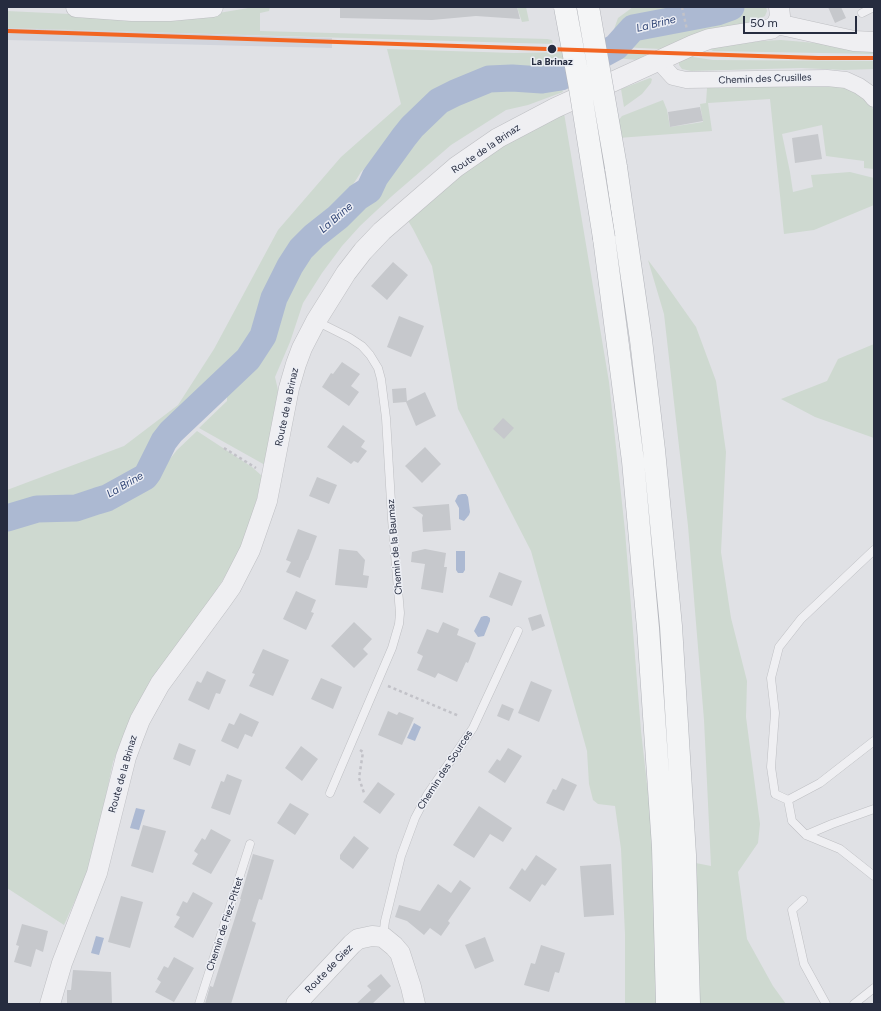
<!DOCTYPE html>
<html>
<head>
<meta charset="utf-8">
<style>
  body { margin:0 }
  #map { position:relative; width:881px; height:1011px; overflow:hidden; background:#e0e1e5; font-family:Figtree,sans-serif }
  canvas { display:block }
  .frame { position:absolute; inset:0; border:8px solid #262c3f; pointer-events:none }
  .scale { position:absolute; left:743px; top:16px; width:114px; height:18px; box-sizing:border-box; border:2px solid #262c3f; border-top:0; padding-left:5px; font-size:12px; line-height:14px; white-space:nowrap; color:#262c3f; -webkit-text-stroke:3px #edeff5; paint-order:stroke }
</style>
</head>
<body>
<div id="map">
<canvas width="881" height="1011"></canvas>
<div class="frame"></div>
<div class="scale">50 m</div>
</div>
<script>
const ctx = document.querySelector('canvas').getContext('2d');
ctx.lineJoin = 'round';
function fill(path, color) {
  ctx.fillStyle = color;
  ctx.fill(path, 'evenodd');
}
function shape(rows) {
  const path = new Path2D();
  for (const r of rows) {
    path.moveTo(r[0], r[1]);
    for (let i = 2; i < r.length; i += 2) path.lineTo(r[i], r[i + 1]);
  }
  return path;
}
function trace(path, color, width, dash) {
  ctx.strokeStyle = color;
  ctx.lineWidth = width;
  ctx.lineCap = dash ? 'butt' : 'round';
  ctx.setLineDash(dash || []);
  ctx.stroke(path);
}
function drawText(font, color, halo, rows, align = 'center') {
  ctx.font = font + ' Figtree,sans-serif';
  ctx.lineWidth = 3;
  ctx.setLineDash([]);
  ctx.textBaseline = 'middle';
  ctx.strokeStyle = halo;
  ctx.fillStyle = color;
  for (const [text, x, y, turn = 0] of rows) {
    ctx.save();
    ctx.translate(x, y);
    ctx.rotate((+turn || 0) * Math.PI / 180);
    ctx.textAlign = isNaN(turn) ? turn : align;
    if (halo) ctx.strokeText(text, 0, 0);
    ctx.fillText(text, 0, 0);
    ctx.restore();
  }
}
const built = shape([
  [7,28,332,38,332,48,7,40]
]);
const green = shape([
  [254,7,270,7,269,11,260,13,260,31,547,39,552,40,553,44,7,28,7,11,153,18,201,16],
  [517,7,526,7,529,21,522,22],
  [633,7,766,7,767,11,765,16,755,21,695,37,661,49,620,47,636,30,708,13,640,24,633,26,613,46,612,35,618,18],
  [781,40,874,48,874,54,713,51,708,48,761,41],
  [387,49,514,53,574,52,577,68,557,74,495,73,462,84,429,103,361,172,342,202,302,239,256,312,256,329,240,358,165,430,150,459,137,477,99,498,72,504,35,503,7,511,7,490,124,446,178,405,214,349,278,230,341,157,401,104],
  [615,52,649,53,637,60,616,58],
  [686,56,713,60,874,61,874,69,844,70,801,68,691,71,682,69,679,65,679,62],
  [650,78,652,79,651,83,642,94,624,107,621,89],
  [560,83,563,92,528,105,506,110,451,145,392,196,360,226,342,246,322,273,303,303,290,342,275,377,278,390,265,465,199,428,227,401,227,389,247,370,268,334,284,288,308,247,376,186,397,159,418,136,442,114,483,91],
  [804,83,842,86,855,92,865,100,874,110,874,169,864,168,864,161,826,156,822,125,782,134,790,172,793,192,813,187,811,175,850,172,874,178,874,205,814,230,784,234,770,99,708,103,712,131,618,138,617,122,622,116,663,100,667,110,670,127,703,122,700,104,706,103,707,88],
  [564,113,609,382,625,531,641,731,655,855,711,866,704,720,688,526,664,314,648,260,660,276,696,327,716,381,726,452,721,552,731,618,747,681,746,717,760,824,758,843,738,872,747,939,773,986,786,1004,625,1004,625,934,621,849,615,806,598,804,593,800,589,784,587,751,531,551,458,409,432,266,413,229,407,219,463,174,505,145],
  [874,344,874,438,815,417,781,399,827,381,838,359],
  [197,431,252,467,262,476,257,498,245,539,227,573,211,599,147,687,130,719,113,762,99,829,87,874,64,925,7,888,7,525,45,512,69,514,83,512,143,488,161,470,177,450]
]);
const water = shape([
  [462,494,466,494,468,497,470,512,469,515,464,521,459,519,459,508,455,501,458,495],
  [456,551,465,551,465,570,463,573,458,573,456,570],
  [484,616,487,616,490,618,490,621,484,636,478,637,474,631,481,617],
  [414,723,421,727,415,741,407,738],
  [136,808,145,810,139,830,130,828],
  [96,936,104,938,99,955,91,953]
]);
const river = shape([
  [7,518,37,509,76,508,97,501,107,498,145,477,148,473,164,441,171,432,248,359,263,336,274,298,290,266,301,249,314,236,338,217,358,197,369,190,375,177,404,137,412,127,439,101,455,93,489,79,512,78,542,80,561,77,616,47,633,28,717,12,731,7]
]);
const building = shape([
  [340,7,517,7,520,19,476,16,432,20,340,18],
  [828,7,841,7,846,18,835,23],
  [700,107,703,121,670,127,668,112],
  [818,134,822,159,795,163,792,138],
  [393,262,408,275,387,300,371,286],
  [399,316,424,326,411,357,387,347],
  [342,362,360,374,351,386,359,392,349,406,322,387,331,373,333,374],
  [406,388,407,401,425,392,436,416,416,426,406,402,393,403,392,389],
  [503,418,514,428,504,439,493,429],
  [343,425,365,441,361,447,367,451,358,463,354,461,351,464,327,447],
  [425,447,441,464,422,483,405,466],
  [317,477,337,485,329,504,309,496],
  [449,504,451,530,423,532,422,518,423,515,412,507],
  [298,529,317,536,308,560,307,560,300,578,286,572,291,562,286,560],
  [339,549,357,551,365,560,363,575,369,576,367,588,335,585],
  [425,549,446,553,444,567,447,567,443,593,421,589,425,564,411,562,412,552],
  [499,572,522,581,512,606,489,597],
  [296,591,316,600,311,612,314,613,306,630,283,619],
  [541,614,545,626,532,631,528,618],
  [354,622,372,639,363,649,368,654,354,668,331,646],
  [443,622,459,629,457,635,476,643,468,663,466,662,457,682,438,673,435,678,417,670,423,656,417,653,427,629,438,633],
  [263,649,289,660,273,696,249,686,255,674,252,673],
  [207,671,226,680,220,694,216,693,209,710,188,700,197,681,201,683],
  [321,678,342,687,333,709,311,699],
  [531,681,552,690,539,722,518,713],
  [502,704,514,709,509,721,497,716],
  [388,711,397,715,399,712,414,718,402,745,378,735],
  [240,713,259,722,252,737,245,734,238,749,221,741,229,723,234,725],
  [179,743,196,750,190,766,173,759],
  [301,746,318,759,302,781,285,768],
  [508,748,522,756,505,783,488,772,497,759,500,761],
  [227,774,242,780,230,815,211,808,221,781,224,782],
  [562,778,577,785,564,811,546,803,553,789,556,790],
  [378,782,395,794,380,814,363,802],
  [290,803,309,814,295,835,277,823],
  [479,806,512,828,503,842,490,834,474,858,453,845],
  [143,825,166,831,153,873,131,866],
  [211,829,231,840,211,874,192,864,198,854,194,851,202,838,205,840],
  [354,836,369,848,353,869,340,859,340,855],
  [253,854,274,860,262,900,259,899,252,921,256,923,231,1004,205,1004,210,986,213,987,241,899,240,899],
  [536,855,557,869,545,886,542,884,530,902,509,888,522,868,525,871],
  [611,864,614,915,584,917,580,866],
  [460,880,471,888,448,921,450,923,441,936,430,928,424,935,407,921,395,917,399,905,420,911,438,884,451,893],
  [193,892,213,903,193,938,174,927,180,917,176,915,183,901,187,903],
  [121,896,143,902,130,948,108,942],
  [22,924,48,931,43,952,36,949,31,967,14,962,19,946,16,945],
  [485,937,494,961,475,969,465,945],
  [541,945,565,953,559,973,555,972,549,992,524,985,531,963,535,964],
  [174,957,194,968,174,1002,155,992,161,982,157,979,164,966,168,968],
  [73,970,111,972,112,1004,67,1004,67,990,71,990],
  [381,974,391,986,372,1004,356,1004,371,990,367,986]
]);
const path = shape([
  [682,7,687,30],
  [224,448,256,468],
  [388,686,459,716],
  [360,750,363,752,359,778,364,793]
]);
const service = shape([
  [862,13,874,7],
  [316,321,350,338,362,346,370,355,378,368,381,379,386,418,392,519,400,613,399,624,392,648,330,793],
  [874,550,801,619,779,647,771,678,775,713,771,767,775,794,788,800,820,783,874,741],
  [788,800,792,821,806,835,840,849,874,876],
  [806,835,832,824,874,809],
  [803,900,792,910,804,964,826,1004],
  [383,937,385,921,401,856,415,818,427,795,473,728,518,631],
  [199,1004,250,844],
  [854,1004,874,988]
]);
const minor = shape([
  [661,61,663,66,673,77,686,80,827,78,846,80,859,86,869,93,874,99]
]);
const tertiary = shape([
  [76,7,132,11,170,11,213,7],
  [777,24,831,36,854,41,874,42],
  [50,1004,62,963,97,873,126,757,133,738,140,720,160,684,221,601,231,587,250,550,267,501,289,388,296,364,302,348,316,321,346,273,363,251,382,231,456,167,498,138,555,108,693,45,709,39,771,29,777,24,780,16,779,7],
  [296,1004,352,944,358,939,372,936,383,937,394,946,400,953,411,987,415,1004]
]);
const motorway = shape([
  [616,167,641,340,654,450,671,626,685,855,689,1004],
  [604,238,633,461,648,628,663,847,667,1004]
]);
const motorwayBridge = shape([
  [565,7,580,88,604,238],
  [588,7,616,167]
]);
const rail1 = shape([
  [7,31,818,58,874,58]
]);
const markers = [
  [552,49,5,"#262c3f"]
];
const stopNames = [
  ["La Brinaz",552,62]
];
const streetNames = [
  ["Chemin des Crusilles",765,79,-2],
  ["Route de la Brinaz",486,149,-34],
  ["Route de la Brinaz",287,407,-78],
  ["Chemin de la Baumaz",395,547,-95],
  ["Chemin des Sources",445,770,-57],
  ["Route de la Brinaz",123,774,-74],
  ["Chemin de Fiez-Pittet",225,924,-72],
  ["Route de Giez",329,969,-46]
];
const waterNames = [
  ["La Brine",656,24,-14],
  ["La Brine",336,218,-41],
  ["La Brine",125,485,-30]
];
fill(built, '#d1d4dc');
fill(green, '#ced9d0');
fill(water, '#acb9d2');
trace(river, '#acb9d2', 27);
fill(building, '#c6c8cc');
trace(service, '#bebfc3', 9);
trace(minor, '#bebfc3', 17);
trace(tertiary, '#bebfc3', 21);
trace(motorway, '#b2b4ba', 23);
trace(path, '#c2c2c8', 2.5, [3, 3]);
trace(service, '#efeff2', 8);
trace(minor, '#efeff2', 16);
trace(tertiary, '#efeff2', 20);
trace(motorway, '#f4f5f6', 22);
trace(motorwayBridge, '#b2b4ba', 23, []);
trace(motorwayBridge, '#f4f5f6', 22);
trace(rail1, '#f26522', 4);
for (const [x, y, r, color] of markers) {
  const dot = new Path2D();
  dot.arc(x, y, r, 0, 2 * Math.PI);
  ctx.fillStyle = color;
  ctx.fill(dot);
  trace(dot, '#edeff5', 1.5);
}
drawText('bold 10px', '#262c3f', '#edeff5', stopNames);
drawText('10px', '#262c3f', '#edeff5', streetNames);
drawText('italic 11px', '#2f4475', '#edeff5', waterNames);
</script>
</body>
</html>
